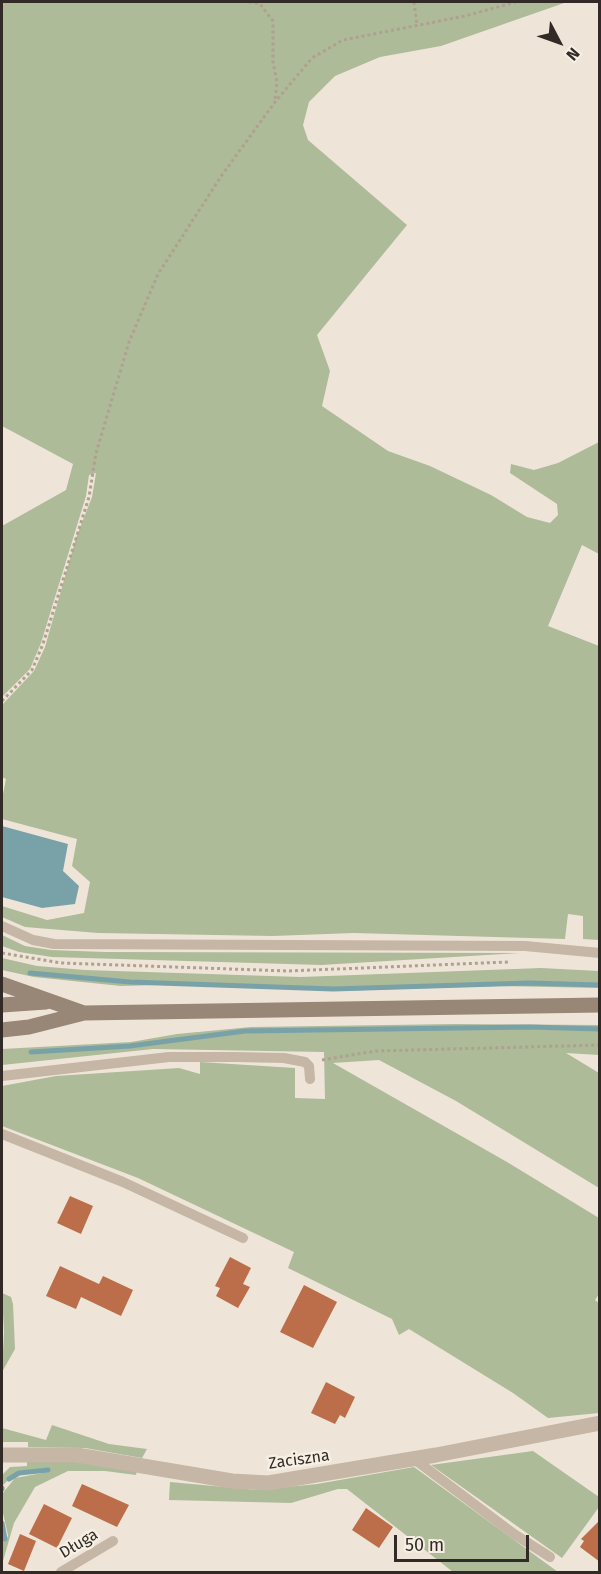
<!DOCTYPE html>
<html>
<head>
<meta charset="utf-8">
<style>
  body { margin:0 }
  #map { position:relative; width:601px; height:1574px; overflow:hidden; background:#eee5d8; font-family:"Fira Sans",sans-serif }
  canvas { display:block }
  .frame { position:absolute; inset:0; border:3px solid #312a26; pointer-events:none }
  .north { position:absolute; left:529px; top:12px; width:60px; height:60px; -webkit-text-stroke:4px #f6efe3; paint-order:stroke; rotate:131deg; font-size:16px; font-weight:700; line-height:24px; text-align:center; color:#312a26 }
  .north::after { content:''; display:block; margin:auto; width:21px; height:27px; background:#312a26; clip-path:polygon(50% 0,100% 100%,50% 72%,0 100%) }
  .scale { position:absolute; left:394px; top:1535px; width:135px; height:27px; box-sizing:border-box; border:3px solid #312a26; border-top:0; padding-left:8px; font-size:18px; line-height:21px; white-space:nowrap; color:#312a26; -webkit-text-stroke:4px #f6efe3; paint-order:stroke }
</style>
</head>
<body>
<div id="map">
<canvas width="601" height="1574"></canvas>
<div class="frame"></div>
<div class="north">N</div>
<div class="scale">50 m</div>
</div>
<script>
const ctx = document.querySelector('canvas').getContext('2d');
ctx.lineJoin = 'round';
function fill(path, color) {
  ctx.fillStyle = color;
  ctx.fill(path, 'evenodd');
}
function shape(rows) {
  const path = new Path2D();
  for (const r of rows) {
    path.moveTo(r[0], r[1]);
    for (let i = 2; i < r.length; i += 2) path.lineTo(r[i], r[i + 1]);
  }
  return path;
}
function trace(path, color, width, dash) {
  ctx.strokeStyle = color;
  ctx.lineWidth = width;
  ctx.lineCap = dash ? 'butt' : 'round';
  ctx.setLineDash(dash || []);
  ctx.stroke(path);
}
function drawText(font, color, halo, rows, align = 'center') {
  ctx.font = font + ' "Fira Sans",sans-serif';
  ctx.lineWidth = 5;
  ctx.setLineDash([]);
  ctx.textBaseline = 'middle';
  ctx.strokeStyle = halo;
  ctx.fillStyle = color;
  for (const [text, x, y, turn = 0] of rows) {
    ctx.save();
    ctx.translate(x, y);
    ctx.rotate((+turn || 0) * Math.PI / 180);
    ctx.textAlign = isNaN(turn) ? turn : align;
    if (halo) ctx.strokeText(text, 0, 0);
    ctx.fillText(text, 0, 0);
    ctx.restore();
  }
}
const green = shape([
  [2,2,567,2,441,46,380,57,335,76,309,102,303,125,308,140,407,225,317,335,330,371,322,406,388,451,430,466,491,495,527,517,550,523,558,515,557,504,510,473,511,464,534,470,558,463,599,442,599,554,582,545,548,626,599,646,599,940,583,939,583,916,568,914,565,939,354,933,273,936,98,933,25,927,2,917,2,906,47,920,84,913,90,882,72,866,77,839,2,819,2,799,6,779,2,777,2,705,34,671,45,647,76,538,92,497,96,473,89,475,86,496,41,643,30,669,2,697,2,526,66,490,73,464,2,426],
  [2,935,25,946,51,950,105,952,520,953,321,965,52,957,19,952,2,946],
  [2,958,37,966,85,970,301,977,541,968,599,971,600,988,499,986,335,991,196,984,121,986,34,977,2,970],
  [455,1024,599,1025,599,1055,566,1053,599,1073,599,1188,456,1101,379,1060,333,1063,507,1162,599,1218,599,1294,595,1300,600,1304,599,1413,548,1418,513,1393,409,1329,399,1335,392,1319,288,1268,294,1252,138,1178,2,1126,2,1086,56,1076,179,1068,200,1074,200,1062,295,1068,295,1098,325,1099,324,1052,153,1049,2,1065,2,1049,131,1042,177,1034,251,1027],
  [2,1293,11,1297,13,1304,15,1349,2,1372,4,1332],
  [52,1425,109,1444,147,1449,142,1458,85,1448,28,1447,28,1442,2,1442,2,1428,46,1440],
  [533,1451,599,1497,599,1507,562,1558,431,1465],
  [60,1460,137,1470,136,1475,105,1471,68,1471,35,1487,14,1523,3,1561,2,1532,3,1539,7,1540,8,1535,2,1509,2,1494,15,1478,48,1472,48,1468,18,1471,2,1486,2,1475,10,1467,27,1466,27,1461],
  [414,1467,558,1572,453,1572,347,1489,338,1489,291,1503,169,1500,170,1482,257,1490,317,1484]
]);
const water = shape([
  [2,826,68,844,63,871,79,886,75,904,42,908,2,897]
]);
const stream = shape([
  [30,973,130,982,333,989,529,983,600,985],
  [31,1052,130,1046,245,1031,530,1027,600,1029],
  [9,1479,19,1473,48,1470],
  [2,1489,2,1488],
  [2,1523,5,1539]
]);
const building = shape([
  [70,1196,93,1206,81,1234,57,1223],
  [230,1257,251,1268,243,1284,250,1287,238,1308,216,1296,220,1288,215,1286],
  [60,1266,99,1284,103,1276,133,1290,121,1316,81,1297,76,1309,46,1296],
  [304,1285,337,1302,313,1348,280,1332],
  [326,1382,355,1397,345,1418,340,1415,335,1424,311,1413],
  [82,1484,129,1505,117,1527,72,1506],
  [44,1504,72,1518,57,1548,29,1534],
  [366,1508,393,1527,379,1548,352,1530],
  [600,1520,600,1562,580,1547,584,1541,581,1539],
  [20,1534,36,1541,24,1571,8,1564]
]);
const path = shape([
  [249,2,260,4,273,21,273,62,277,82,275,100],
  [414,2,417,26],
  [2,701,32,670,43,644,89,497,96,453,129,342,158,274,222,175,275,102,312,58,343,40,465,16,516,2],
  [2,953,61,963,288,971,508,962],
  [322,1060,376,1051,600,1045]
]);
const lane = shape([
  [2,926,33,940,54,944,525,946,600,953],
  [2,1076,169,1057,235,1057,284,1058,305,1062,309,1066,310,1079],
  [2,1134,123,1182,243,1238],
  [414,1459,514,1534,550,1557],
  [61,1572,113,1541]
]);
const street = shape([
  [2,1455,77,1455,232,1481,268,1483,436,1455,600,1423]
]);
const secondary = shape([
  [2,984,84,1013],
  [2,1005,46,1002],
  [2,1030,29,1027,84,1013,600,1005]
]);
const streetNames = [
  ["Zaciszna",299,1460,-8],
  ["Długa",79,1544,-31]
];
fill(green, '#adbb99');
fill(water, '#79a2a8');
trace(stream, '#79a2a8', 5);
fill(building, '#bb6e49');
trace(path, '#b0a090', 3, [3, 3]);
trace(lane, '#c5b6a5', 10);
trace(street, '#c5b6a5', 15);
trace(secondary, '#988677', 15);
drawText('16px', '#312a26', '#f6efe3', streetNames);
</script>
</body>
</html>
